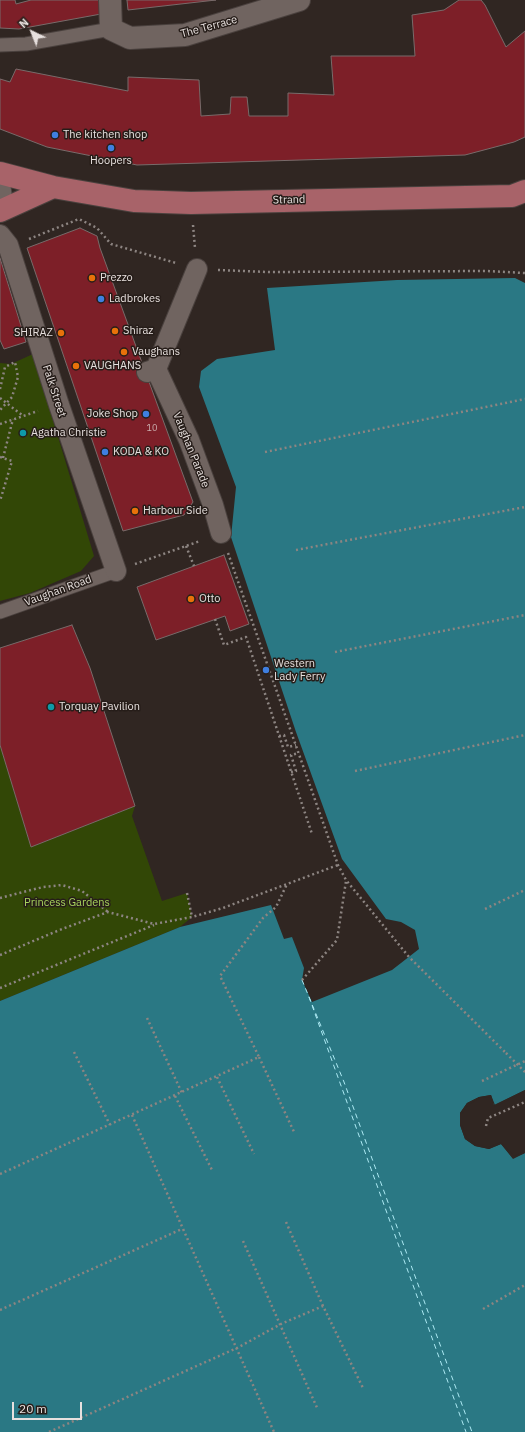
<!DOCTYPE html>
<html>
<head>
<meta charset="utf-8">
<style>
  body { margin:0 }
  #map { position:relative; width:525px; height:1432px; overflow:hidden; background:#302622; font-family:"IBM Plex Sans",sans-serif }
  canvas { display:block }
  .north { position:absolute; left:12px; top:12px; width:40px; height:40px; -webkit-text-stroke:3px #261d19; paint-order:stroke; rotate:317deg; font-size:11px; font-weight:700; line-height:16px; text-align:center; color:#e7e0de }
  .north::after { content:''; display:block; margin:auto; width:14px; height:18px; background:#e7e0de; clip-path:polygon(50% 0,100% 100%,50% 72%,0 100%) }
  .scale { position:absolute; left:12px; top:1402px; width:70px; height:18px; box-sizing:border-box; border:2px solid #e7e0de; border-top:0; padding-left:5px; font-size:12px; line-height:14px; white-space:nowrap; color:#e7e0de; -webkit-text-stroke:3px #261d19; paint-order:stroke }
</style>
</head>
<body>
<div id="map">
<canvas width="525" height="1432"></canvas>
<div class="north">N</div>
<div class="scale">20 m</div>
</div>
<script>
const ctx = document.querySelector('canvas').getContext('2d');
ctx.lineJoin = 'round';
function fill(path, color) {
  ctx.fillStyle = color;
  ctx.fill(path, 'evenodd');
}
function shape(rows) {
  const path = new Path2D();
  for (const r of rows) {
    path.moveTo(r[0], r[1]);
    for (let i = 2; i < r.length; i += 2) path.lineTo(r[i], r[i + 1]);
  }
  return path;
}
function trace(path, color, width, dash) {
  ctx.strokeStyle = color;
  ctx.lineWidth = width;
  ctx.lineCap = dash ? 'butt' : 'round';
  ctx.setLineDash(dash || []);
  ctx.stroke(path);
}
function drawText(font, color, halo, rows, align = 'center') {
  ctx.font = font + ' "IBM Plex Sans",sans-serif';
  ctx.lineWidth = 3;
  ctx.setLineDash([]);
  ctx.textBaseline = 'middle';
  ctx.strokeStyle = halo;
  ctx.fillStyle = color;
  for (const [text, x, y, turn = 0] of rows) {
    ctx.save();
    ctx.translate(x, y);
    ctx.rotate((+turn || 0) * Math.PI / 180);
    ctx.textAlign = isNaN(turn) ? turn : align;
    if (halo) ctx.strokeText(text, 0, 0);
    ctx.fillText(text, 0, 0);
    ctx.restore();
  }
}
const green = shape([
  [33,354,94,556,81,571,30,593,0,601,0,363,11,364],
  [0,745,31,847,135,806,132,816,162,901,187,893,192,917,180,927,0,1001]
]);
const water = shape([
  [515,278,525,283,525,1090,494,1105,491,1095,479,1097,467,1103,460,1113,460,1125,465,1139,475,1146,489,1149,501,1144,513,1158,525,1153,525,1432,0,1432,0,1001,180,927,271,905,284,939,292,937,304,968,302,980,312,1002,392,970,419,949,415,930,401,922,386,919,342,859,296,732,231,537,236,487,199,387,201,371,217,359,275,350,267,288,397,280]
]);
const pier = shape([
  [525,1090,525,1092,495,1107,490,1097,480,1098,468,1105,462,1114,462,1125,467,1138,476,1144,488,1147,501,1142,514,1156,525,1151,525,1153,513,1159,501,1144,489,1149,475,1146,465,1139,460,1125,460,1113,467,1103,479,1097,491,1095,495,1105]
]);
const ferry = shape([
  [302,980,344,1082,472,1432],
  [309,997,466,1432]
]);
const building = shape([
  [0,0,15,0,16,4,31,0,101,0,101,14,19,29,0,28,0,0],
  [127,0,216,0,128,10,127,0],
  [459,0,481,0,485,5,506,47,525,31,525,137,514,142,465,155,137,165,47,147,0,129,0,79,10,82,16,69,128,91,128,77,199,80,201,116,230,114,231,97,247,97,249,116,288,116,288,93,334,95,331,56,415,56,412,15,444,10,459,0],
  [80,228,97,236,100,248,193,502,184,515,123,531,27,248,80,228],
  [0,258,26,342,4,349,0,340,0,258],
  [224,555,249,624,230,631,225,616,156,640,137,587,224,555],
  [72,625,90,668,135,806,31,847,0,745,0,648,72,625]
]);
const path = shape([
  [193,225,195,248],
  [29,239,79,219,97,228,111,244,176,263],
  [218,270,268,272,487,271,525,273],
  [0,389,5,367,15,362,18,377,12,397,0,410],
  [0,398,22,415],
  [0,424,38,411],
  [265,452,525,399],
  [0,457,12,461,0,501],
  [3,458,13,419],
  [186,546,194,566],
  [296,550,525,507],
  [228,553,338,865,346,880,409,957,506,1053],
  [135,564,200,541],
  [215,619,224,645,246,637,312,834],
  [335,652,525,615],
  [279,736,284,735,288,747,296,745],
  [355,771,525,735],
  [291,772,296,771,291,755,299,753],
  [187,893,192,917],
  [0,898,43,887,62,885,82,891,108,912],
  [485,909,525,890],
  [0,955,62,929,108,912,154,924,192,917,223,908,338,865],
  [302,980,337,940,346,881],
  [0,988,154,925],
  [147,1018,182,1093],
  [74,1052,110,1125],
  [259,1057,295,1134],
  [217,1077,254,1154],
  [482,1081,525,1061],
  [175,1096,212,1170],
  [132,1115,274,1432],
  [486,1126,488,1118,525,1102],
  [0,1174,259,1057,220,976,263,918,276,907,287,884],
  [286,1222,323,1306,363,1388],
  [243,1241,318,1410],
  [483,1309,525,1285],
  [0,1310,182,1229],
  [49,1432,237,1348,281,1324,323,1306]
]);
const service = shape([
  [0,45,26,44,111,29],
  [0,170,2,173,5,194,0,200],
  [0,612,116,571]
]);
const pedestrian = shape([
  [0,235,8,245,59,405,116,571],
  [156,369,189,440,213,505,221,533],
  [147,372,156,369,197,269]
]);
const minor = shape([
  [110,0,111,29,130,38,185,35,299,0]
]);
const primary = shape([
  [0,173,53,187,134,201,191,203,512,196,525,191],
  [0,211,53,187]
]);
const pathBridge = shape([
  [506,1053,525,1072]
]);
const markers = [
  [55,135,4,"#3f7fe0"],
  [111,148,4,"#3f7fe0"],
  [92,278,4,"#e8710a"],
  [101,299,4,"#3f7fe0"],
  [115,331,4,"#e8710a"],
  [61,333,4,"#e8710a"],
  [124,352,4,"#e8710a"],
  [76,366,4,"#e8710a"],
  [146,414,4,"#3f7fe0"],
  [23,433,4,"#0f9aa8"],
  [105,452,4,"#3f7fe0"],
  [135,511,4,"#e8710a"],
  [191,599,4,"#e8710a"],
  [266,670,4,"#3f7fe0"],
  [51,707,4,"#0f9aa8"]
];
const numberNames = [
  ["10",152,428]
];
const streetNames = [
  ["The Terrace",209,27,-15],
  ["Strand",289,200,-1],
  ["Palk Street",54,391,72],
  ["Vaughan Parade",191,450,68],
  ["Vaughan Road",58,591,-20]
];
const poiNames = [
  ["The kitchen shop",63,135],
  ["Hoopers",111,161,"center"],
  ["Prezzo",100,278],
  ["Ladbrokes",109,299],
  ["Shiraz",123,331],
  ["SHIRAZ",53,333,"right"],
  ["Vaughans",132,352],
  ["VAUGHANS",84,366],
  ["Joke Shop",138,414,"right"],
  ["Agatha Christie",31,433],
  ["KODA & KO",113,452],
  ["Harbour Side",143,511],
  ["Otto",199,599],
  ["Western",274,664],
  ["Lady Ferry",274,677],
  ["Torquay Pavilion",59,707]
];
const parkNames = [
  ["Princess Gardens",67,903]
];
fill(green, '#324706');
fill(water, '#2a7884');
fill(pier, '#302622');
trace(ferry, '#adeaf4', 1, [5, 4]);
fill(building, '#7d1f28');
trace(building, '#786b6a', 1);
trace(service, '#4a413e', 15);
trace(pedestrian, '#4a413e', 22);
trace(minor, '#4a413e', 24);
trace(primary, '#4a413e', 24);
trace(path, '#8d8582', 2.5, [2, 3]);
trace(service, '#706460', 13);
trace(pedestrian, '#706460', 20);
trace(minor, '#706460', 22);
trace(primary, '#a86369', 22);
trace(pathBridge, '#8d8582', 2.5, [2, 3]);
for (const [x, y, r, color] of markers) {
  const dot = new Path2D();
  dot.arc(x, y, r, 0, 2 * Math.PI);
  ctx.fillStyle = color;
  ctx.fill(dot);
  trace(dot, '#261d19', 1.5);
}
drawText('9px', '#ccb0b0', null, numberNames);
drawText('11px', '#e7e0de', '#261d19', streetNames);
drawText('11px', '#e7e0de', '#261d19', poiNames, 'left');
drawText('11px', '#a8d55d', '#261d19', parkNames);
</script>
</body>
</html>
